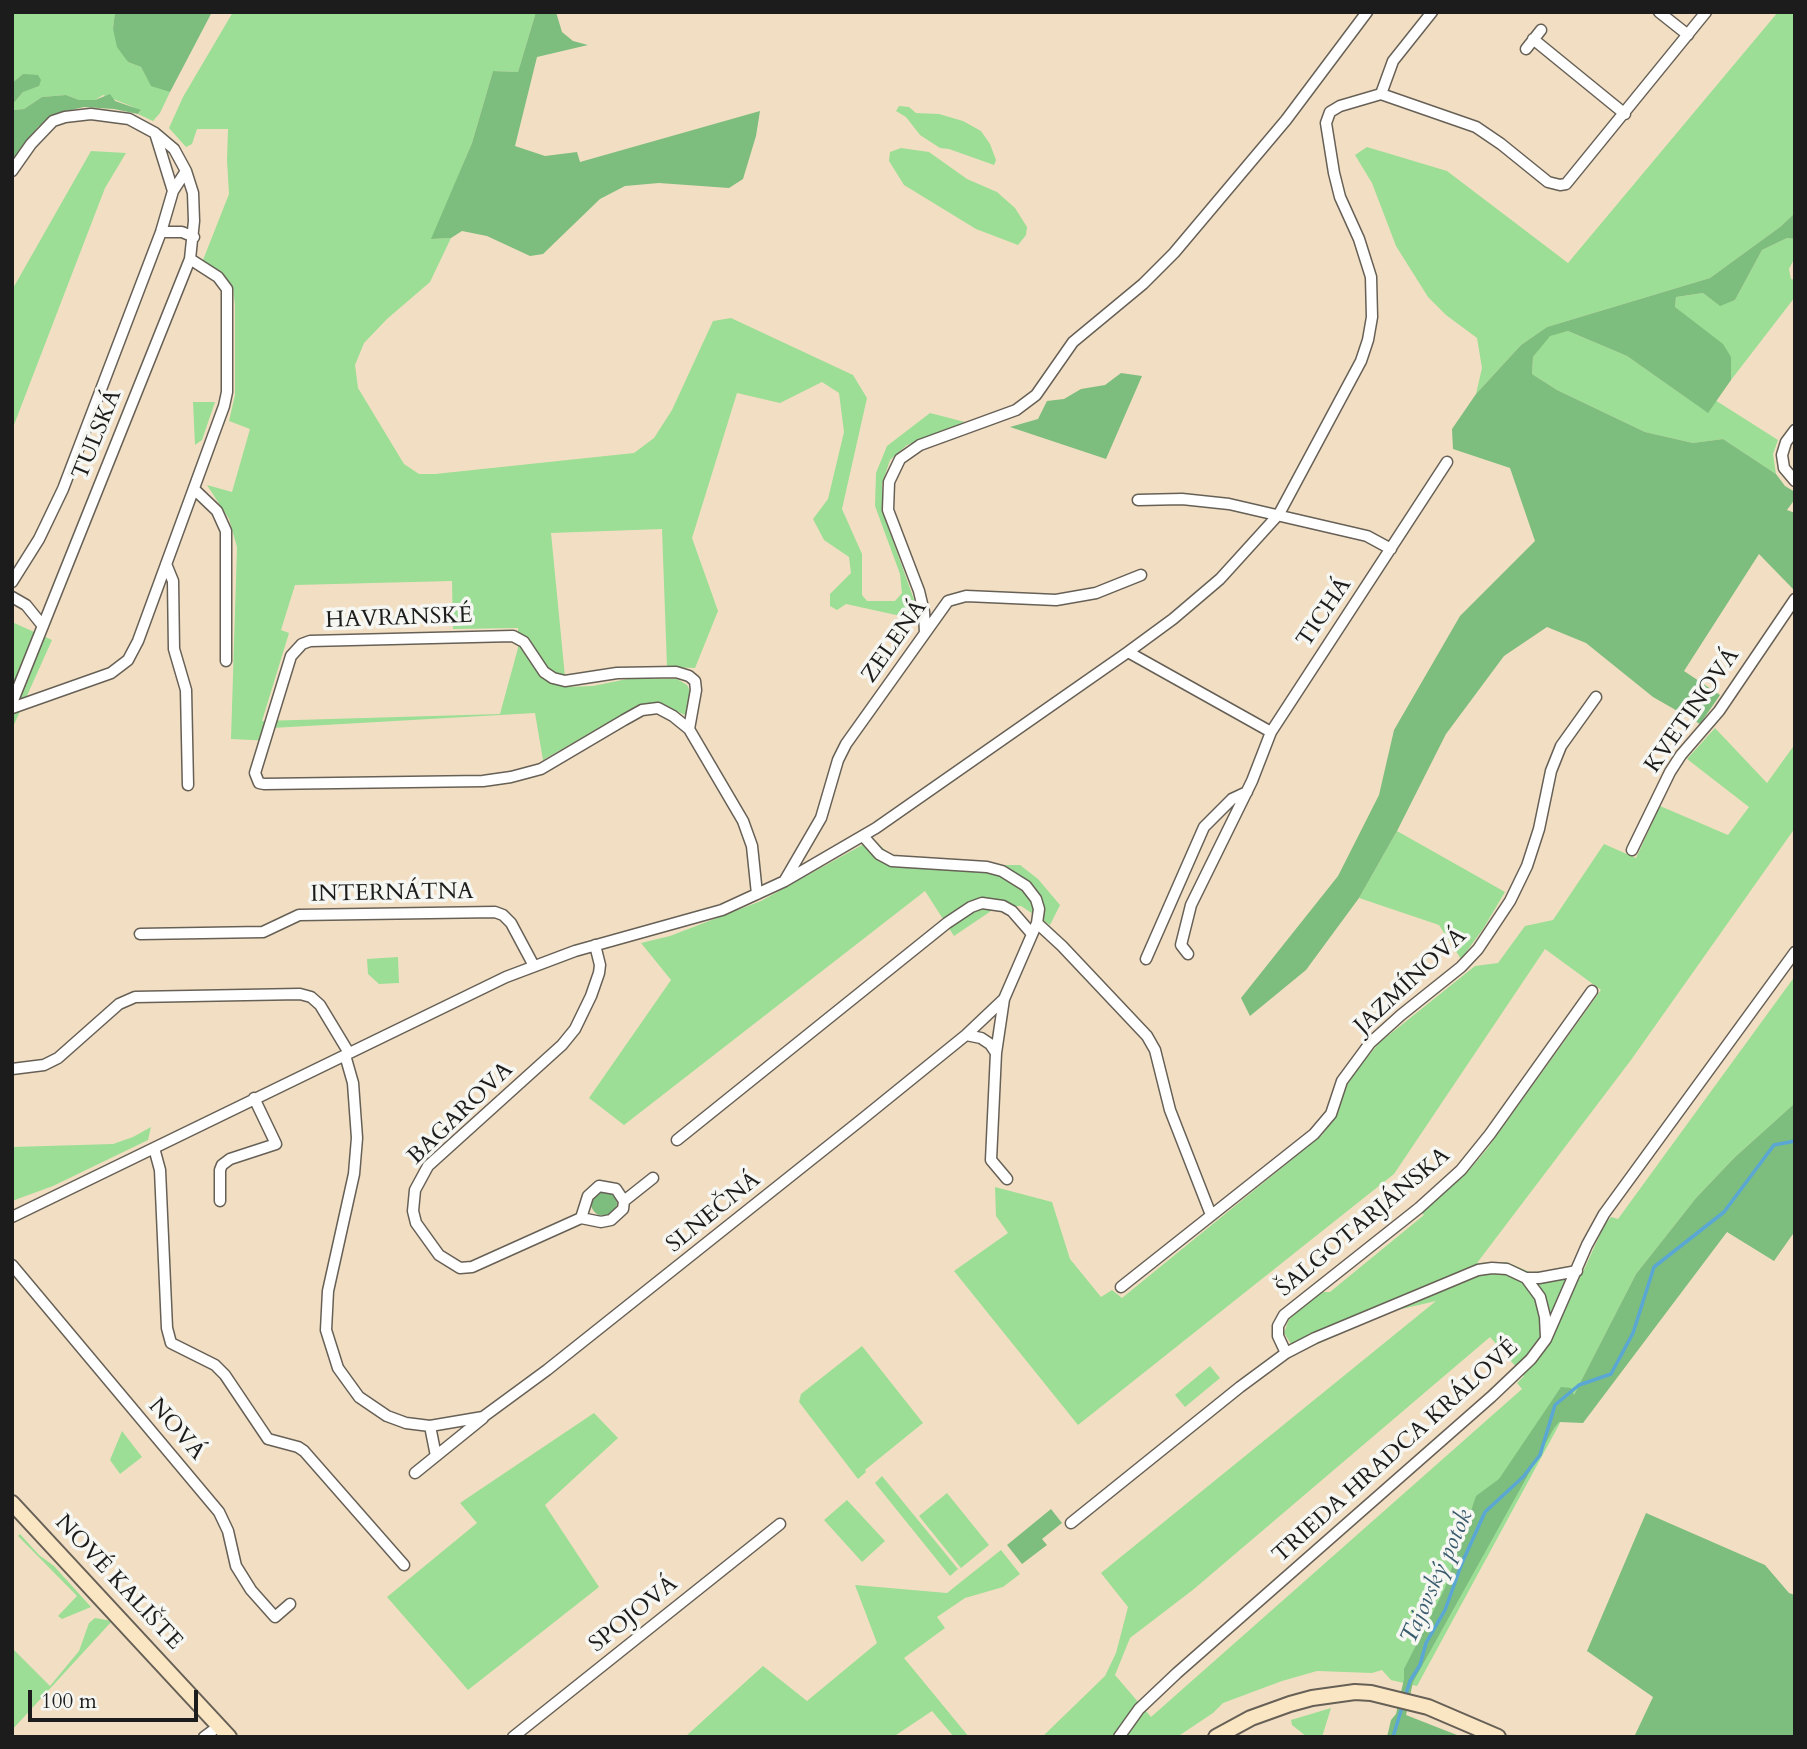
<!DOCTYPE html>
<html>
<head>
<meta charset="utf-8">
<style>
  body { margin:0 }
  #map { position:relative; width:1807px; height:1749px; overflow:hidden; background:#f2dfc3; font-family:Cardo,serif }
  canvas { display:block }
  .frame { position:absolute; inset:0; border:14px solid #1c1c1c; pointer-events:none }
  .scale { position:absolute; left:28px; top:1690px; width:170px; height:32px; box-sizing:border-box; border:4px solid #1c1c1c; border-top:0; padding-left:9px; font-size:21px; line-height:24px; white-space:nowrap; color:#1c1c1c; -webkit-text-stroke:5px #f6f6f2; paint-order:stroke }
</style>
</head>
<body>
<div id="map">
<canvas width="1807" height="1749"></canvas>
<div class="frame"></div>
<div class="scale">100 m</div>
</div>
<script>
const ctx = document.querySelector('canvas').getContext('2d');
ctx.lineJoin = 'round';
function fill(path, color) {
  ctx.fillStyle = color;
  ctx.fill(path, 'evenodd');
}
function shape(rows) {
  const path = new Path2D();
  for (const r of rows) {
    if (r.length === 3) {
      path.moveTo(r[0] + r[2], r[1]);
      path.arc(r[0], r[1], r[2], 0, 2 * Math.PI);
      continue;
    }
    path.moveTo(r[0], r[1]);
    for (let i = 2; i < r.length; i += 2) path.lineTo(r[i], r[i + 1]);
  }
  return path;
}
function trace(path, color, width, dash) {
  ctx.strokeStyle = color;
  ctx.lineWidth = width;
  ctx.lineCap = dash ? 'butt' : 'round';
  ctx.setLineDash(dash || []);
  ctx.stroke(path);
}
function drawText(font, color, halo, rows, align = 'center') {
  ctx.font = font + ' Cardo,serif';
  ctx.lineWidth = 7;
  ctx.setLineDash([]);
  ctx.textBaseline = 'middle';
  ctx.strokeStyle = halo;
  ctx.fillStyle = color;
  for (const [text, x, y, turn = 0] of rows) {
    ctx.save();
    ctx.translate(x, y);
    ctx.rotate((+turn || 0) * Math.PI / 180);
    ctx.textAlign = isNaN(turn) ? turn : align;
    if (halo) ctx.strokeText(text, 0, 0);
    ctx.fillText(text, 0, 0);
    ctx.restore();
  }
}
const green = shape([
  [12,12,115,12,113,29,128,62,141,67,151,85,170,92,160,113,153,121,138,114,141,111,131,106,103,95,95,100,79,100,66,95,42,97,24,109,14,110,13,104,24,91,39,86,23,74,12,83],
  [233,12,536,12,518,72,493,71,472,143,432,239,451,238,430,282,387,319,364,343,355,365,358,388,404,464,419,474,435,474,634,453,654,438,672,410,713,321,731,318,853,375,867,398,842,509,862,554,862,595,867,601,895,601,902,593,900,574,875,506,876,473,887,446,930,413,965,422,907,445,890,460,882,484,883,513,917,608,919,620,846,604,837,610,830,606,830,594,851,573,849,557,824,540,813,519,828,499,844,432,839,393,822,382,780,403,737,393,692,538,718,611,695,668,667,667,662,529,551,533,566,687,593,686,627,679,677,679,687,685,691,693,687,716,662,704,637,706,543,760,535,713,272,728,272,741,231,739,237,547,229,519,207,485,232,492,250,429,229,421,235,395,235,305,233,288,222,273,203,260,229,194,227,160,228,129,197,129,192,144,186,147,169,128,183,97],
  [452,581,453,629,518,628,518,648,500,714,262,721,289,633,281,630,295,585],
  [1778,12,1795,12,1795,213,1780,227,1710,278,1547,327,1521,345,1476,394,1482,368,1477,338,1446,315,1428,297,1396,246,1372,183,1355,155,1367,147,1447,171,1568,263],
  [899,106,909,107,916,113,939,114,963,121,981,131,990,144,996,160,994,165,949,149,940,148,920,135,906,117,896,111],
  [901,148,929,152,967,179,997,192,1015,208,1027,227,1026,235,1018,245,976,229,904,185,889,161,890,152],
  [91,151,126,153,105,188,12,430,12,290],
  [1787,238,1795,239,1795,257,1789,269,1791,279,1795,280,1795,297,1731,380,1731,357,1675,307,1676,297,1703,293,1719,305,1735,300,1762,250],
  [1568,331,1627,356,1707,412,1715,400,1778,440,1773,454,1776,474,1723,439,1693,443,1645,432,1557,390,1532,374,1533,357,1550,335],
  [193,402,215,402,202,440,195,445],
  [12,622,52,640,12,729],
  [1715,728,1767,783,1795,744,1795,828,1631,1060,1477,1263,1506,1262,1530,1272,1547,1271,1563,1267,1581,1276,1604,1226,1611,1217,1618,1219,1795,976,1795,1103,1734,1158,1696,1198,1636,1274,1560,1423,1417,1686,1391,1680,1382,1670,1372,1673,1317,1671,1282,1681,1223,1703,1213,1713,1177,1737,1042,1737,1105,1676,1116,1653,1128,1607,1101,1573,1436,1301,1393,1311,1297,1353,1284,1333,1289,1319,1322,1292,1330,1292,1424,1215,1422,1213,1471,1168,1487,1149,1601,990,1545,949,1394,1174,1078,1425,954,1271,1008,1233,996,1216,995,1187,1052,1202,1070,1259,1101,1297,1112,1290,1122,1298,1322,1135,1336,1116,1348,1081,1379,1043,1475,966,1498,963,1525,926,1553,920,1604,844,1636,858,1660,806,1728,835,1749,807,1687,759],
  [1490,1337,1524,1376,1517,1383,1522,1389,1151,1717,1115,1675,1130,1638,1194,1589],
  [1397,831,1505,892,1483,929,1461,959,1439,925,1359,898],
  [873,839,902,865,1020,865,1038,879,1060,905,1050,925,1021,906,997,907,954,936,925,891,624,1125,589,1098,671,980,641,943,670,936,761,901],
  [398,957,399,983,379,984,368,974,367,959],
  [151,1127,148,1140,53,1186,12,1201,12,1147,113,1144,133,1137],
  [862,1346,923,1423,865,1470,866,1472,858,1479,799,1402,801,1394],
  [1210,1366,1220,1378,1185,1407,1175,1395],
  [594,1413,618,1438,545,1505,599,1587,468,1690,387,1597,477,1523,460,1503],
  [122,1431,142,1457,120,1474,110,1460],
  [882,1476,958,1569,950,1576,875,1483],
  [947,1493,989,1545,961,1568,919,1516],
  [847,1500,885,1541,862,1562,824,1520],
  [20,1534,39,1555,54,1566,91,1607,62,1619,58,1616,77,1596,18,1536],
  [1001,1550,1020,1574,1003,1587,965,1598,937,1617,945,1628,904,1658,969,1737,954,1737,932,1711,893,1737,685,1737,763,1666,807,1701,877,1643,855,1585,947,1593],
  [95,1618,112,1621,12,1730,12,1648,50,1686,79,1651,89,1623],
  [1331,1708,1322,1737,1307,1737,1292,1725,1291,1720]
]);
const forest = shape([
  [115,12,212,12,170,92,151,86,141,67,128,62,117,47,113,29],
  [536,12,556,12,562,32,573,41,588,45,537,57,515,146,545,156,577,152,580,162,760,111,756,136,743,179,729,188,659,183,625,186,600,199,543,254,530,256,487,236,462,231,451,238,431,239,472,143,493,71,518,72],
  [23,74,38,75,41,80,39,86,23,92,13,104,14,110,24,109,42,97,66,95,79,100,95,100,110,94,115,101,141,110,138,114,114,109,84,107,58,113,38,127,12,162,12,83],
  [1795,213,1795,239,1787,238,1762,250,1735,300,1720,306,1703,293,1676,297,1675,307,1723,344,1731,357,1731,380,1708,413,1627,356,1568,331,1550,336,1533,357,1532,374,1557,390,1645,432,1693,443,1723,439,1776,474,1785,486,1795,492,1795,499,1787,510,1795,513,1795,588,1793,589,1759,554,1684,671,1720,695,1700,724,1653,697,1586,643,1547,627,1504,656,1446,734,1397,831,1359,898,1306,970,1250,1016,1241,998,1338,876,1379,795,1394,730,1460,616,1535,541,1510,468,1453,449,1452,429,1476,394,1521,345,1547,327,1710,278,1780,227],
  [1121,373,1142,376,1106,459,1010,427,1038,419,1047,401,1064,399,1081,389,1105,385],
  [1795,1103,1795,1231,1774,1261,1727,1232,1583,1423,1559,1422,1554,1428,1413,1682,1406,1715,1462,1737,1428,1735,1421,1737,1387,1737,1391,1720,1396,1714,1404,1679,1404,1669,1445,1588,1476,1496,1499,1479,1561,1387,1571,1388,1574,1395,1636,1274,1696,1198,1734,1158],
  [604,1203,13],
  [1051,1509,1062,1523,1042,1539,1047,1545,1022,1564,1007,1545],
  [1646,1513,1765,1565,1789,1593,1795,1595,1795,1737,1634,1737,1653,1697,1587,1651]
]);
const stream = shape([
  [1405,1697,1410,1681,1420,1665,1426,1643,1445,1610,1462,1563,1485,1512,1523,1477,1540,1455,1555,1405,1579,1385,1611,1374,1633,1333,1654,1267,1724,1212,1774,1145,1795,1141],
  [1393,1737,1403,1704]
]);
const street = shape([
  [1659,12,1688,35],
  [1533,39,1625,114],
  [1526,49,1541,30],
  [1381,94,1393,61,1432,12],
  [155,133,173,191],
  [12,171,31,144,53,121,65,117,91,114,129,119,155,133,174,149,186,171,193,193,194,221,190,259,12,703],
  [161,232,182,232,194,237],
  [1795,430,1786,442,1782,455,1784,468,1795,481],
  [194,489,217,511,226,531,226,661],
  [1138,500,1182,499,1229,504,1367,536,1391,549],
  [166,564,173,581,174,649,186,690,188,785],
  [12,582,39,539,63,489,161,232,173,191,186,171],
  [12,597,26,605,43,626],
  [925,633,924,612,919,591,888,510,889,482,900,459,920,445,1016,410,1036,395,1073,342,1143,284,1174,253,1286,120,1367,12],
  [1128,652,1271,732],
  [12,708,111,673,128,660,138,641,224,406,227,392,227,289,218,277,190,259],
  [689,729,696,690,695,681,689,676,676,672,617,673,565,681,553,678,544,672,524,642,513,636,310,641,302,644,291,656,255,773,259,783,264,784,483,781,511,777,541,769,624,720,642,710,658,708,673,716,689,729,743,821,752,846,757,894],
  [863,836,879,854,892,861,987,867,1002,871,1026,886,1036,899,1039,909,1037,923,1004,999,996,1053],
  [1632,850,1670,772,1681,755,1719,711,1795,599],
  [785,880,821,818,838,760,846,744,948,601,966,596,1056,600,1096,593,1141,575],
  [1037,923,1062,946,1147,1036,1155,1050,1170,1110,1211,1215],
  [140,934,263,932,299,915,495,912,503,915,511,923,534,966],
  [595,945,600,965,599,973,591,996,575,1029,562,1045,428,1166,415,1190,413,1211,416,1223,439,1255,460,1268,472,1267,581,1218,601,1222,611,1220,623,1209,624,1201,653,1178],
  [1188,954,1181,945,1191,905,1252,781,1271,732,1447,462],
  [1146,959,1204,827,1232,799,1247,792],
  [966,1035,981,1038,990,1044,996,1053,991,1160,1007,1179],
  [345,1055,353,1083,357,1138,354,1174,328,1291,326,1330,338,1368,359,1397,387,1416,406,1423,430,1426,483,1417,547,1370,861,1120,966,1035,1004,999],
  [12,1069,44,1065,58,1058,119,1004,135,997,300,994,311,997,320,1005,349,1053],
  [677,1140,947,923,971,907,982,903,1003,906,1012,911,1032,934],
  [154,1148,160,1170,167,1328,171,1343,215,1365,225,1375,268,1439,298,1447,304,1451,404,1565],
  [220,1201,220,1170,222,1165,230,1159,276,1144,254,1098],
  [12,1217,506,977,575,951,722,910,785,881,876,828,1128,652,1173,619,1220,579,1279,514,1361,361,1368,340,1372,317,1371,277,1359,239,1340,197,1334,173,1326,123,1330,112,1340,106,1381,94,1476,127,1501,144,1548,182,1560,185,1566,184,1706,12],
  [581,1218,588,1196,599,1186,616,1189,624,1201],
  [12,1265,219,1512,228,1531,236,1566,251,1590,275,1617,290,1604],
  [1526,1278,1539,1278,1577,1271],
  [1121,1287,1314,1134,1331,1114,1342,1081,1370,1043,1401,1015,1461,967,1478,949,1510,901,1527,866,1539,829,1551,771,1561,746,1596,697],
  [1286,1353,1278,1336,1278,1326,1284,1315,1419,1208,1461,1170,1490,1134,1592,991],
  [430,1426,436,1456],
  [415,1473,483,1418],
  [1071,1523,1240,1387,1286,1353,1315,1338,1478,1270,1492,1268,1507,1269,1526,1278,1540,1297,1545,1317,1546,1337],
  [204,1737,219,1726],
  [513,1737,780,1524],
  [1119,1737,1139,1709,1177,1673,1491,1397,1531,1359,1546,1339,1587,1245,1604,1214,1795,952]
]);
const secondary = shape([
  [12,1503,229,1737],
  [1216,1737,1251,1718,1290,1704,1312,1698,1355,1692,1371,1693,1428,1707,1498,1737]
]);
const streetNames = [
  ["TULSKÁ",98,435,-68],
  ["TICHÁ",1325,613,-56],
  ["HAVRANSKÉ",399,619,-2],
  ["ZELENÁ",895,642,-55],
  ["KVETINOVÁ",1693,711,-55],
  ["INTERNÁTNA",392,894,-1],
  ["JAZMÍNOVÁ",1411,982,-43],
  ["BAGAROVA",461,1114,-44],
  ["SLNEČNÁ",714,1213,-39],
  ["ŠALGOTARJÁNSKA",1364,1223,-40],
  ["NOVÁ",176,1430,49],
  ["TRIEDA HRADCA KRÁLOVÉ",1396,1452,-42],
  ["NOVÉ KALIŠTE",118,1583,47],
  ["SPOJOVÁ",634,1615,-39]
];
const waterNames = [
  ["Tajovský potok",1438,1577,-66]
];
fill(green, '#9cde95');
fill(forest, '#7dbd7e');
trace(stream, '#5aa7d3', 3.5);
trace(street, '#676056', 13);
trace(secondary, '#676056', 18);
trace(street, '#fff', 10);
trace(secondary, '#fbe6c4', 14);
drawText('23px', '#1c1c1c', '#f6f6f2', streetNames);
drawText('italic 24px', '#385b6e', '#f6f6f2', waterNames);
</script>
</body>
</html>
